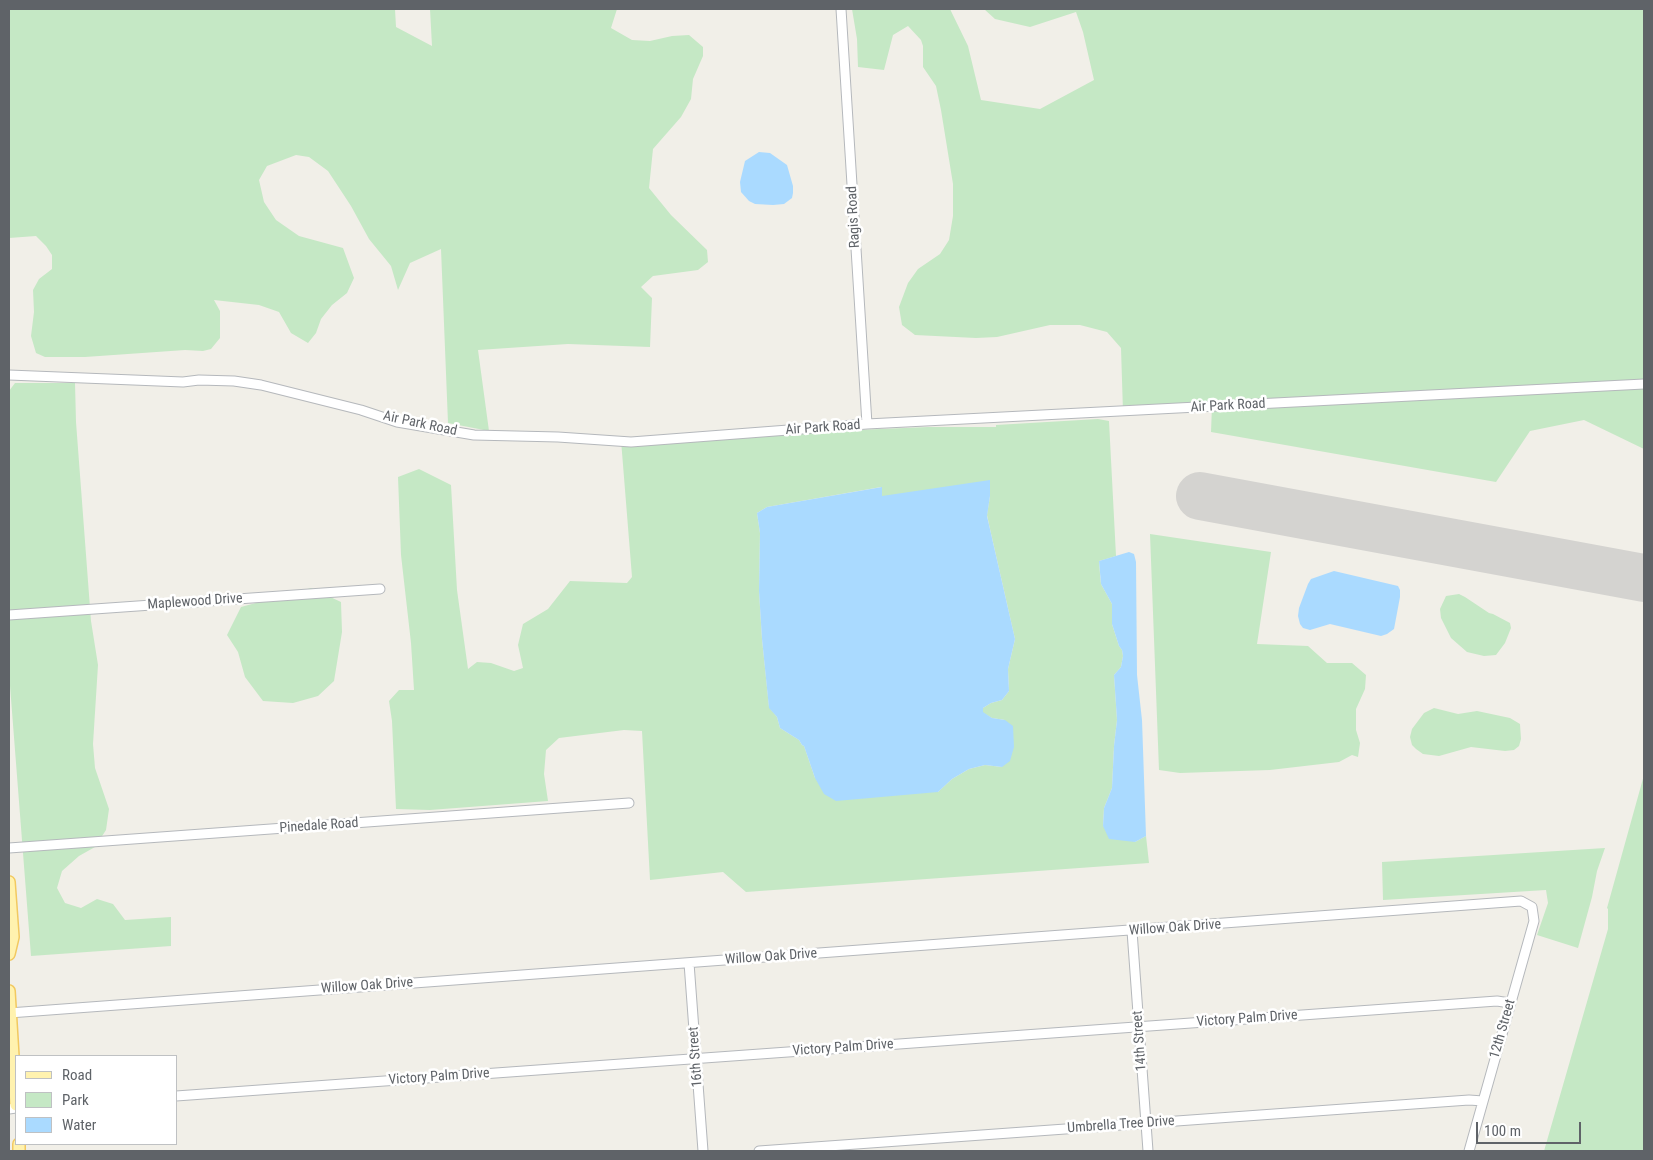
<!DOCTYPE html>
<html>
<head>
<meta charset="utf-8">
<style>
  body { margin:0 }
  #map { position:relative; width:1653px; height:1160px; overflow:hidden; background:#f1efe8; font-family:"Roboto Condensed",sans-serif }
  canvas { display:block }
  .frame { position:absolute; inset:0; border:10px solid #5f6368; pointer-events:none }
  .legend { position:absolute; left:15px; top:1055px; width:162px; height:90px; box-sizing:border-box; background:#fff; border:1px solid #bfc1c3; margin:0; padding:6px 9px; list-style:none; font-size:15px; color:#5f6368 }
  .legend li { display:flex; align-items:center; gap:10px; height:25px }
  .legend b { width:25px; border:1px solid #bfc1c3 }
  .scale { position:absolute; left:1476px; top:1122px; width:105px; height:22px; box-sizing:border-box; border:2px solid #5f6368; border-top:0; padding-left:6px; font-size:15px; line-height:18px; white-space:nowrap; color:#5f6368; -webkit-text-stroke:4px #fff; paint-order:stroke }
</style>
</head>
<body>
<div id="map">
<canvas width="1653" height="1160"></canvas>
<div class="frame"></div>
<ul class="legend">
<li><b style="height:6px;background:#fff2af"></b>Road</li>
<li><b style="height:14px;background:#c5e8c5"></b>Park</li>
<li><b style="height:14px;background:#aadaff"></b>Water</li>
</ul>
<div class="scale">100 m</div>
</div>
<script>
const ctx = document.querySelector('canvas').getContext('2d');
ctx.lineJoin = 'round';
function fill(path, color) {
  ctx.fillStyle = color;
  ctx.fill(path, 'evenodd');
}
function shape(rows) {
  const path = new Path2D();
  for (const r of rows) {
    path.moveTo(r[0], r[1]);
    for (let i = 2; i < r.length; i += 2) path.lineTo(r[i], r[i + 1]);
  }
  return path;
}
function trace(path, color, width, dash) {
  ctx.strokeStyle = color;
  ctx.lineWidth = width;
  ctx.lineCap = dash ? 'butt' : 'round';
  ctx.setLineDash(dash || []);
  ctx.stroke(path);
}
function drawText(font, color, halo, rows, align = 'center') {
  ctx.font = font + ' "Roboto Condensed",sans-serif';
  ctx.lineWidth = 5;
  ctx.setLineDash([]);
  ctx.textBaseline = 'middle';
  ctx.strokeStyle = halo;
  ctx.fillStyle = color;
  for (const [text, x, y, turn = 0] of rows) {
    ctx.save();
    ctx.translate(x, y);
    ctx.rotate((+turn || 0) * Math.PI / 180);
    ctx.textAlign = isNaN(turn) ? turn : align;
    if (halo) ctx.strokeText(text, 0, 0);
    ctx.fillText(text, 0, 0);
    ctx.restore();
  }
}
const green = shape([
  [9,9,395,9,396,27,432,46,430,9,617,9,611,28,632,40,650,41,672,36,689,35,703,47,703,56,693,79,691,99,681,117,653,149,649,188,671,215,707,250,708,262,698,270,653,276,641,287,652,298,650,347,568,344,478,350,489,431,448,423,441,249,410,263,398,290,391,266,369,239,351,206,328,171,309,157,296,155,267,166,259,180,264,202,276,220,299,236,343,248,354,278,347,293,332,305,321,319,316,333,308,343,291,333,279,312,259,305,214,300,220,311,220,338,211,349,203,351,185,350,85,357,45,357,36,353,31,336,34,312,33,290,39,279,52,269,52,255,46,246,36,236,9,238],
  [852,9,950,9,968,46,981,100,1040,109,1094,80,1083,32,1076,12,1030,27,995,19,984,9,1644,9,1644,449,1584,420,1530,431,1496,482,1211,432,1212,406,1123,412,1121,348,1107,332,1080,325,1050,325,997,337,976,338,915,335,902,325,899,307,908,283,918,269,940,254,949,240,953,216,953,184,941,110,936,86,923,67,923,46,921,40,908,26,893,35,884,70,858,67,857,39],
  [15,383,75,383,76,422,91,621,98,665,93,744,95,768,109,809,106,830,95,847,79,856,62,871,57,888,65,903,81,908,97,899,113,904,125,920,171,917,171,946,31,956,9,673,9,391],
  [1098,419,1109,421,1116,556,1099,561,1100,574,1101,584,1112,604,1112,624,1119,646,1122,650,1123,656,1121,667,1114,675,1117,720,1114,746,1112,788,1104,808,1103,826,1135,842,1146,836,1149,863,746,892,723,872,650,880,642,731,624,730,559,738,546,750,544,774,548,801,430,810,396,809,392,721,389,701,399,690,414,690,411,643,401,555,398,477,419,469,451,485,457,590,468,669,477,662,491,663,514,671,523,668,518,645,523,624,548,609,570,581,627,583,632,577,621,440,928,427,996,427,996,425],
  [881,487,881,496,990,496,987,515,990,529,1015,639,1008,669,1009,691,1002,700,991,703,983,708,983,713,992,718,1005,720,1002,767,985,765,969,769,952,779,938,792,815,778,804,746,802,745,799,740,780,728,777,717,769,707,762,639,759,591,760,533,757,513,767,507],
  [1150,534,1271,552,1257,644,1308,646,1327,663,1352,663,1366,675,1365,689,1356,709,1356,730,1360,743,1358,757,1352,755,1339,762,1270,770,1180,773,1159,770],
  [311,588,341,602,342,632,334,681,318,696,293,703,263,701,245,677,238,652,227,635,241,607],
  [1459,594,1465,597,1489,613,1493,614,1510,623,1511,628,1505,643,1496,655,1484,656,1467,652,1451,638,1441,618,1440,609,1446,596],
  [1434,708,1458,714,1477,711,1510,718,1520,724,1521,739,1519,746,1514,750,1505,751,1471,747,1439,756,1423,754,1416,749,1412,745,1410,737,1412,729,1424,713],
  [1644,775,1644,1151,1544,1151,1608,929,1608,909,1607,908],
  [1605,848,1597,871,1592,897,1578,948,1537,935,1548,903,1546,890,1383,900,1382,862]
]);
const water = shape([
  [759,152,770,153,787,165,793,186,793,193,792,198,784,204,773,205,755,204,749,201,741,192,740,182,745,161],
  [990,480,990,496,987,516,1015,639,1008,669,1009,691,1002,700,991,703,983,708,983,712,992,718,1005,720,1013,726,1014,747,1010,761,1002,767,985,765,969,769,952,779,938,792,836,801,824,794,815,778,804,746,802,745,799,740,780,728,777,717,769,708,762,639,759,591,760,533,757,513,767,507,882,487,882,496],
  [1129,552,1134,554,1136,562,1137,675,1142,720,1146,836,1135,842,1109,839,1103,826,1104,808,1112,788,1114,746,1117,720,1114,675,1121,667,1123,656,1122,650,1119,646,1112,624,1112,604,1101,584,1099,561],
  [1334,571,1398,586,1400,590,1400,597,1394,629,1387,634,1381,636,1330,624,1310,630,1303,628,1300,624,1298,616,1299,608,1308,584,1311,579]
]);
const runway = shape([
  [1200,496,1644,578]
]);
const minor = shape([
  [841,9,867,424],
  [9,375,183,382,199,380,234,381,261,385,361,410,397,422,474,435,558,437,631,442,867,424,1644,384],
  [9,615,380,589],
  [9,848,629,803],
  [1132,931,1148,1151],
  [689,963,703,1151],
  [9,1013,1521,901,1532,907,1534,921,1469,1151],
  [176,1096,1497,1001,1510,1003],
  [9,1109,16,1108],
  [759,1151,1469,1100,1483,1101]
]);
const major = shape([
  [9,882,13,937,9,954],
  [9,991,16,1105],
  [19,1144,19,1151]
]);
const streetNames = [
  ["Ragis Road",854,217,-93],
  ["Air Park Road",1228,406,-3],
  ["Air Park Road",420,424,12],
  ["Air Park Road",823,428,-4],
  ["Maplewood Drive",195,602,-4],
  ["Pinedale Road",319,826,-4],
  ["Willow Oak Drive",1175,928,-4],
  ["Willow Oak Drive",771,957,-4],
  ["Willow Oak Drive",367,986,-4],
  ["Victory Palm Drive",1247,1019,-4],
  ["12th Street",1503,1029,-74],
  ["14th Street",1140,1041,-94],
  ["Victory Palm Drive",843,1048,-4],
  ["16th Street",696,1057,-94],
  ["Victory Palm Drive",439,1077,-4],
  ["Umbrella Tree Drive",1121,1125,-4]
];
fill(green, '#c5e8c5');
fill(water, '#aadaff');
trace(runway, '#d4d3d0', 48);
trace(minor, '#b5b8bc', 11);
trace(major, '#f2c960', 14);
trace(minor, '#fff', 9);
trace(major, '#fff2af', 11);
drawText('14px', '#5f6368', '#fff', streetNames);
</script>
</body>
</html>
